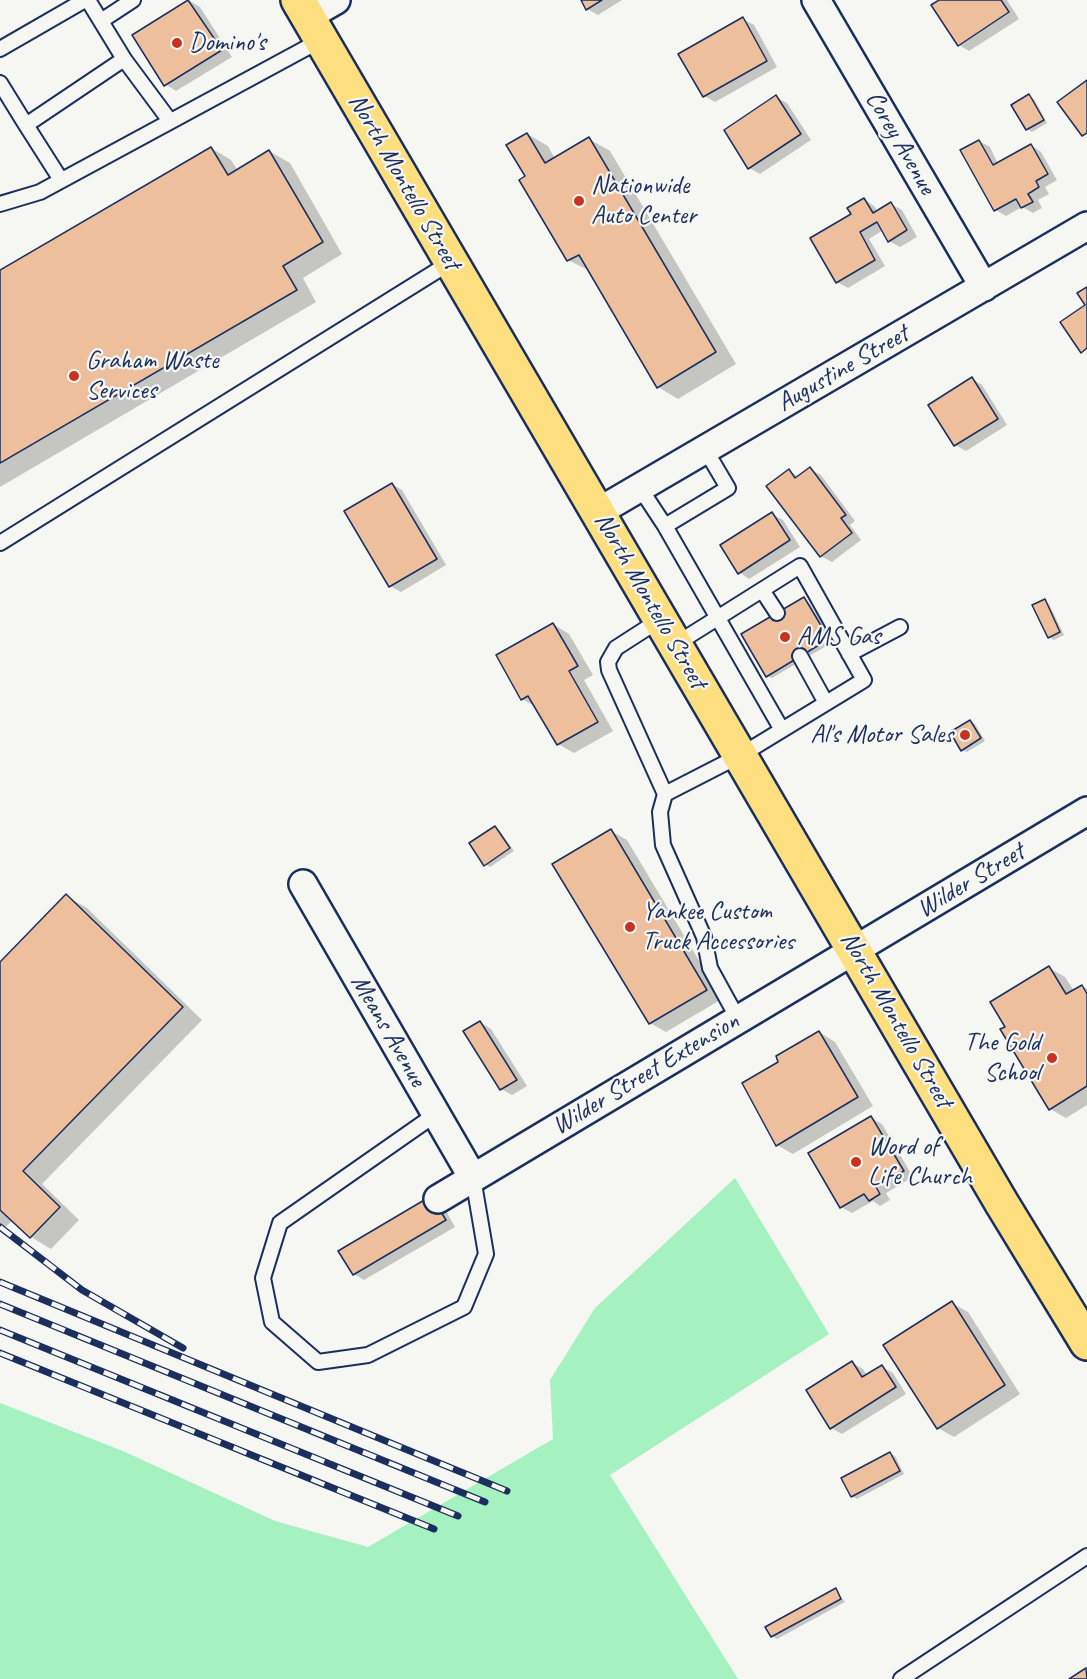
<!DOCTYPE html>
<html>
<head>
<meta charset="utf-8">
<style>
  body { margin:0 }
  canvas { display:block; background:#f6f6f2 }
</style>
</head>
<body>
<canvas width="1087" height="1679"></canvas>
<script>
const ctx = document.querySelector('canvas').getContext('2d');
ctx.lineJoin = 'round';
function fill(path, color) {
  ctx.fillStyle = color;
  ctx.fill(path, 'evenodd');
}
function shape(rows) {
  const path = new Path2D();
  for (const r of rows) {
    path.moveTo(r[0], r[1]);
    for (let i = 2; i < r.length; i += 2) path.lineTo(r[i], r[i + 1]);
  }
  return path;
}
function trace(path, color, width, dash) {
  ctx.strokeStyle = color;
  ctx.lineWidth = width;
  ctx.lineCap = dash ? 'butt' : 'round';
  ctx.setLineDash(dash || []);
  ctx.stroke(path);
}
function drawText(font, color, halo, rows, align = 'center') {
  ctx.font = font + ' Caveat,sans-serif';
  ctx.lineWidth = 4.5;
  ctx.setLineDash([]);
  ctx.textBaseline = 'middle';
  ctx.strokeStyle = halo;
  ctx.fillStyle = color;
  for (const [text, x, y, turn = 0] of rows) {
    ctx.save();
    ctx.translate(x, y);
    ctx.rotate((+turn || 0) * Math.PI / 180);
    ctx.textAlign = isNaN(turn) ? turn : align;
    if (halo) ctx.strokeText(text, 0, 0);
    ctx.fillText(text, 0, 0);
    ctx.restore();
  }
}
const green = shape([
  [735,1178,829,1334,610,1475,738,1679,0,1679,0,1403,123,1451,275,1521,368,1547,553,1439,550,1380,595,1308]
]);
const shadow = shape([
  [582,0,622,0,598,15,587,9],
  [941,0,1007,0,1019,19,969,51,959,45],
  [190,1,200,7,232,57,176,91,165,84,134,35],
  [743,19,754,25,777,67,715,102,704,96],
  [1029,96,1034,99,1047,123,1032,132,1027,129],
  [776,97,787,103,811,140,760,174,749,168],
  [527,134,548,146,555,159,589,139,610,151,736,364,678,399,658,387,590,271,568,260,527,177],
  [979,141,990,147,998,164,1031,145,1041,152,1057,180,1045,187,1049,194,1038,200,1042,208,1033,213,1022,207,1006,216,996,210],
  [211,148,231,160,238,171,269,151,290,163,342,254,303,278,316,302,0,487,0,272],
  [864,199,874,206,878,212,891,204,902,210,917,237,900,247,889,241,883,230,869,239,885,266,848,288,837,282,853,215],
  [972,379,982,385,1007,425,966,451,955,445],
  [810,469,821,475,855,521,850,525,861,540,832,562,821,556,789,471,799,477],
  [392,484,402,490,446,565,401,592,390,586],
  [772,514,783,520,800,547,749,579,739,572],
  [804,599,809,602,833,642,772,678,767,676],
  [1045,601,1049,604,1064,635,1054,640,1049,637],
  [553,624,569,634,593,675,584,680,613,731,574,753,558,744,536,707,522,699],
  [970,721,975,724,985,741,967,752,962,750],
  [495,828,500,831,514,851,490,867,485,864],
  [611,831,627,840,722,999,666,1032,650,1023],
  [66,896,87,908,202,1020,42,1184,79,1220,51,1249,31,1237,13,1220,0,1232,0,964],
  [1049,968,1065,977,1074,991,1082,986,1087,989,1087,1105,1066,1118,1050,1109,1007,1027],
  [480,1022,491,1029,527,1086,512,1095,501,1089],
  [819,1032,835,1042,873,1106,793,1154,777,1145],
  [871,1118,882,1124,913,1177,886,1193,890,1200,880,1206,873,1201,852,1213,841,1207,810,1154],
  [442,1204,455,1227,364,1280,354,1274],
  [952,1303,968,1312,1020,1394,954,1437,938,1428],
  [852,1363,863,1369,867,1376,882,1367,893,1373,906,1394,842,1434,831,1428],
  [890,1453,895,1456,904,1474,857,1499,852,1496],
  [836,1590,845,1602,777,1639,772,1636]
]);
const building = shape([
  [188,0,222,50,164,86,132,35,188,0],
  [581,0,602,0,586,10,581,0],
  [939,0,1001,0,1009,12,958,46,931,5,939,0],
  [743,17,767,61,703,97,678,54,743,17],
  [1087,80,1087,133,1082,136,1057,102,1087,80],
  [1029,94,1044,120,1026,130,1011,105,1029,94],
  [776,95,801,134,748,169,724,130,776,95],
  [527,133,545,163,589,137,716,352,657,388,579,255,567,261,519,180,525,176,506,145,527,133],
  [979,140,993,165,1031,144,1048,174,1036,181,1039,187,1028,194,1033,202,1021,208,1016,199,994,211,960,150,979,140],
  [211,147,228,175,269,150,323,242,283,266,297,290,0,463,0,270,211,147],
  [864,198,873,213,891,202,907,230,888,242,877,222,860,232,875,260,836,283,810,238,851,214,847,208,864,198],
  [1087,287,1087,348,1081,353,1060,322,1085,305,1077,293,1087,287],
  [972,377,998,419,954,446,928,405,972,377],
  [810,467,846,515,841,518,852,533,820,557,766,486,789,469,795,478,810,467],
  [392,483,437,559,389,587,344,511,392,483],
  [772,512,790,540,738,574,720,545,772,512],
  [804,597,829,639,766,677,741,634,804,597],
  [1045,599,1060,632,1048,638,1032,605,1045,599],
  [553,623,578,666,569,671,598,722,557,745,528,696,521,700,496,655,553,623],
  [970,720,981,738,961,751,950,732,970,720],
  [495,826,510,848,484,866,469,843,495,826],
  [611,829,707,990,649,1024,552,864,611,829],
  [66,894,183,1007,23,1171,60,1207,30,1238,0,1210,0,962,66,894],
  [1049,966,1066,994,1082,985,1087,994,1087,1086,1049,1110,1000,1029,1005,1027,990,1002,1049,966],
  [480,1021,517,1080,500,1090,463,1031,480,1021],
  [819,1031,858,1097,776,1146,742,1083,778,1062,776,1056,819,1031],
  [871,1116,904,1171,876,1187,880,1194,869,1201,864,1194,840,1208,808,1153,871,1116],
  [431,1196,446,1220,353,1275,338,1251,431,1196],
  [952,1301,1005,1385,937,1429,883,1345,952,1301],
  [852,1361,862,1377,882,1365,896,1387,830,1429,806,1390,852,1361],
  [890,1452,900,1471,851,1497,841,1478,890,1452],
  [836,1588,841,1599,771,1637,765,1627,836,1588],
  [1086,1668,1087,1679,1069,1679,1086,1668]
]);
const service = shape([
  [101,21,133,0],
  [0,49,85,0],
  [124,59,170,121],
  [0,83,26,125,124,59,88,0],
  [26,125,61,180],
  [0,204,40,192,321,40],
  [640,488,665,526,728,488,705,449],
  [665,526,782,730],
  [0,543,451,262],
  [762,590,777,613],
  [661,619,616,648,608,662,609,670,665,794,660,812,663,845,704,937,710,968,738,1019],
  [849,654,900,627],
  [800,656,826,703],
  [665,794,741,755,864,680,800,566,676,644],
  [436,1114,280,1223,263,1278,272,1322,318,1362,368,1355,464,1307,486,1254,473,1178],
  [901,1679,1087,1556]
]);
const minor = shape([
  [816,0,984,287],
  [308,16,336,0],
  [598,512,1087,226],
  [303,884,473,1178],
  [438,1199,1087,811]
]);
const primary = shape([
  [298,0,1001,1202,1087,1343]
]);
const rail = shape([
  [0,1227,82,1290,183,1348],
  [0,1282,507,1491],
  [0,1304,485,1502],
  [0,1330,458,1516],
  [0,1353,434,1529]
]);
const markers = [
  [177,43,6,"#c8321e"],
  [579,201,6,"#c8321e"],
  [74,376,6,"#c8321e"],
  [785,637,6,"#c8321e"],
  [965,735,6,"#c8321e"],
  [630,927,6,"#c8321e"],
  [1052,1058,6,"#c8321e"],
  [856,1162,6,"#c8321e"]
];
const poiNames = [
  ["Domino's",189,43],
  ["Nationwide",591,186],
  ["Auto Center",591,216],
  ["Graham Waste",86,361],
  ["Services",86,391],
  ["AMS Gas",797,637],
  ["Al's Motor Sales",953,735,"right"],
  ["Yankee Custom",642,912],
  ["Truck Accessories",642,942],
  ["The Gold",1040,1043,"right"],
  ["School",1040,1073,"right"],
  ["Word of",868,1147],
  ["Life Church",868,1177]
];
const streetNames = [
  ["Corey Avenue",900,143,60],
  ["North Montello Street",404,182,60],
  ["Augustine Street",843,369,-30],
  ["North Montello Street",650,601,60],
  ["Wilder Street",971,881,-31],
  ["North Montello Street",896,1020,60],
  ["Means Avenue",388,1031,60],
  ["Wilder Street Extension",646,1074,-31]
];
fill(green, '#a6f1c0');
fill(shadow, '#0003');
fill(building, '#edbf9d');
trace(building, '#1b2f5e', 1.5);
trace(service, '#1b2f5e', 18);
trace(minor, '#1b2f5e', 32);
trace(primary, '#1b2f5e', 38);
trace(service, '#f6f6f2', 14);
trace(minor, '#f6f6f2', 27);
trace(primary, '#fedf80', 33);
trace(rail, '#1b2f5e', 7);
trace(rail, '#f6f6f2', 4.5, [14]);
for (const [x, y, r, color] of markers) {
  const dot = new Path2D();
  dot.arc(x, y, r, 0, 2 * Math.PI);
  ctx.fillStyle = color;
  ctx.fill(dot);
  trace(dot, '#f6f6f2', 2);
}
drawText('26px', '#1b2f5e', '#f6f6f2', poiNames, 'left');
drawText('26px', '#1b2f5e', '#f6f6f2', streetNames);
</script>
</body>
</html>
